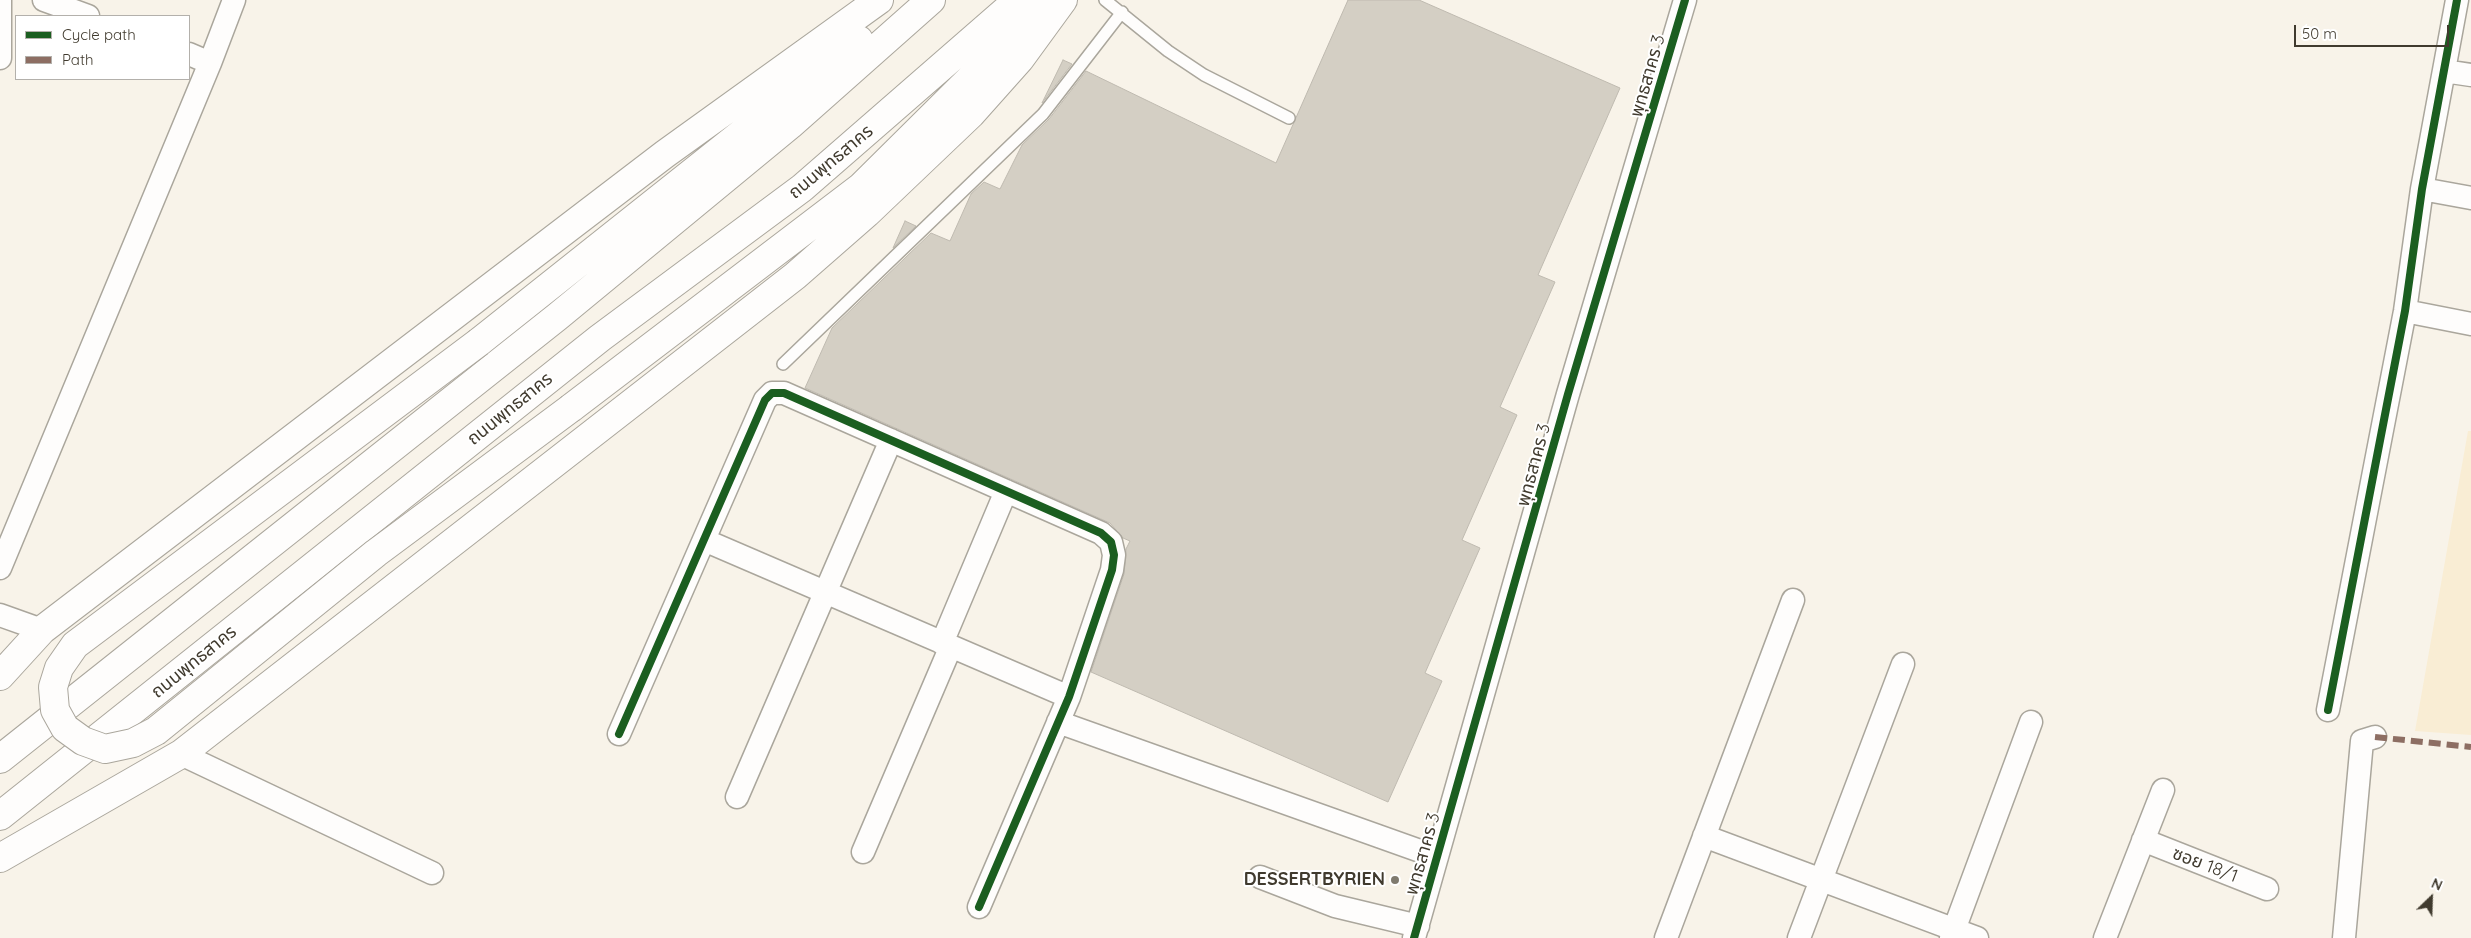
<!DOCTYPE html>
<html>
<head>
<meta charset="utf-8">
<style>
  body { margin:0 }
  #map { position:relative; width:2471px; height:938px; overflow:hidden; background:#f8f3e9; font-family:Quicksand,sans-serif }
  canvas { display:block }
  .legend { position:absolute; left:15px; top:15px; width:175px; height:65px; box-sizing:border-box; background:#fff; border:1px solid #b3b0ab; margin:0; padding:6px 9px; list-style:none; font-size:15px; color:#403a2e }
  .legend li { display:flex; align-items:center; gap:10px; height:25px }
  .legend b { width:25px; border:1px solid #b3b0ab }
  .north { position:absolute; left:2406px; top:873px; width:50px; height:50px; -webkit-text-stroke:4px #fff; paint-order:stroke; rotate:24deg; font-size:14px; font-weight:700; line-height:20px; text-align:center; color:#403a2e }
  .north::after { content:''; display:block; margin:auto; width:18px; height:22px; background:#403a2e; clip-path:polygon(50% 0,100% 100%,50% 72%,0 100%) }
  .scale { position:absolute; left:2294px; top:25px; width:155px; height:22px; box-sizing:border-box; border:2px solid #403a2e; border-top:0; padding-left:6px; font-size:15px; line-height:18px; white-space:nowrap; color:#403a2e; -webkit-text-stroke:4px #fff; paint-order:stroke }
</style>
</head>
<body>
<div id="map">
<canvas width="2471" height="938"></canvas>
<ul class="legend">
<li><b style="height:6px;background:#1b5e20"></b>Cycle path</li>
<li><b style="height:6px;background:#8d6e63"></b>Path</li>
</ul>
<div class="north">N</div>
<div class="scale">50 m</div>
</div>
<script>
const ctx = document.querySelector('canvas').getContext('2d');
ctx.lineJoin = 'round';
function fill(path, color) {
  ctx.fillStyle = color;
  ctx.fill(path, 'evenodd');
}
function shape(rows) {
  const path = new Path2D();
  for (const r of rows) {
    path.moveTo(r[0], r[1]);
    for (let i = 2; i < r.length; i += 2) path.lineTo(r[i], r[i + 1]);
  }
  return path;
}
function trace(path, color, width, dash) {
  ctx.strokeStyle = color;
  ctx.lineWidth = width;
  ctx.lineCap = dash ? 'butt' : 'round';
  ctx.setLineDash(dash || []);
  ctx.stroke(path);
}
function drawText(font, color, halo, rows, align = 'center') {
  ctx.font = font + ' Quicksand,"Noto Sans Thai",sans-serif';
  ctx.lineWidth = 4;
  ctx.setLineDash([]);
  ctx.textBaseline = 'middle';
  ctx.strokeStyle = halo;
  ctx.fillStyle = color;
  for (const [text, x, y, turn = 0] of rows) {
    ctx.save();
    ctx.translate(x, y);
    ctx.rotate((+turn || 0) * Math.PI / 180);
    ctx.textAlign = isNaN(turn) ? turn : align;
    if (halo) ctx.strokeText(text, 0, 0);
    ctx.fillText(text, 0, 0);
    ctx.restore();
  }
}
const built = shape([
  [2468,431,2471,431,2471,735,2415,731]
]);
const building = shape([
  [1348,0,1419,0,1620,88,1538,275,1555,282,1500,407,1517,415,1462,540,1480,548,1425,673,1442,681,1388,802,1091,672,1124,574,1126,549,1130,541,1123,538,1110,523,805,388,832,328,931,233,950,241,971,194,984,182,1000,189,1022,145,1049,119,1086,71,1276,163,1348,0],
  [1063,60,1072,64,1042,103,1063,60],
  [905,221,916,226,893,248,905,221]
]);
const lane = shape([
  [1105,0,1168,51,1204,75,1289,118],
  [783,364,1043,114,1122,12]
]);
const street = shape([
  [44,0,88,16],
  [189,54,210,63],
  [0,58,0,0],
  [2444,71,2471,75],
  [2422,189,2471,198],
  [2405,311,2471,324],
  [704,540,1069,697],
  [0,568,210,63,234,0],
  [0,615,42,630],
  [942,643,1006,491],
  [2328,710,2405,311,2422,189,2457,0],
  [1058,722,1437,857],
  [619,734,765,400,772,393,784,393,1101,533,1111,542,1114,555,1112,570,1069,697,979,907],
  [181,754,432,873],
  [737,797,891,440],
  [1704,836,1977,938],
  [2143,840,2267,889],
  [863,852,951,646],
  [1260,877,1335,906,1418,926],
  [1414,938,1568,394,1685,0],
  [1666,938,1793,600],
  [1799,938,1903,664],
  [1951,938,2031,722],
  [2105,938,2163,790],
  [2344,938,2362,741,2375,737]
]);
const primary = shape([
  [479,342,859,40],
  [571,408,861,187,979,70,1043,1],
  [0,676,42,630,665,154,879,0],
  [0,759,557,317,790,125,931,0],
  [0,816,600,338,802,188,1018,0],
  [0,858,181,754,795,276,867,213,971,114,1020,59,1063,0]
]);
const primaryBridge = shape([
  [479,342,75,645,59,668,53,687,55,710,65,728,83,741,105,749,133,743,156,731,376,553,571,408]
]);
const quiet = shape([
  [2375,737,2471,747]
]);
const cycleway = shape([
  [2328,710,2405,311,2422,189,2457,0],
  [619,734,765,400,772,393,784,393,1101,533,1111,542,1114,555,1112,570,1069,697,979,907],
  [1414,938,1568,394,1685,0]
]);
const markers = [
  [1395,880,5,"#807b6f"]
];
const streetNames = [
  ["พุทธสาคร 3",1648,76,-74],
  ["ถนนพุทธสาคร",831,162,-40],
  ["ถนนพุทธสาคร",510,409,-39],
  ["พุทธสาคร 3",1534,465,-75],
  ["ถนนพุทธสาคร",194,662,-39],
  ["พุทธสาคร 3",1423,854,-74],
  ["ซอย 18/1",2205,865,21]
];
const poiNames = [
  ["DESSERTBYRIEN",1385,880]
];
fill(built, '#f9edd4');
fill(building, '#d4cfc4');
trace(building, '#bfbab0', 1);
trace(lane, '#aaa69c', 14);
trace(street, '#aaa69c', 25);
trace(primary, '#aaa69c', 30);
trace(lane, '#fefdfc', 11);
trace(street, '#fefdfc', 22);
trace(primary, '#fefdfc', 28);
trace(primaryBridge, '#aaa69c', 30, []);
trace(primaryBridge, '#fefdfc', 28);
trace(quiet, '#8d6e63', 6, [12, 6]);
trace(cycleway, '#1b5e20', 8);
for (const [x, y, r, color] of markers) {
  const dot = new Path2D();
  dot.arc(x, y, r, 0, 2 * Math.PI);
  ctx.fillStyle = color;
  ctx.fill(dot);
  trace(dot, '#fff', 2);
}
drawText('18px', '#403a2e', '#fff', streetNames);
drawText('bold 18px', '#403a2e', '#fff', poiNames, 'right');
</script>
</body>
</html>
